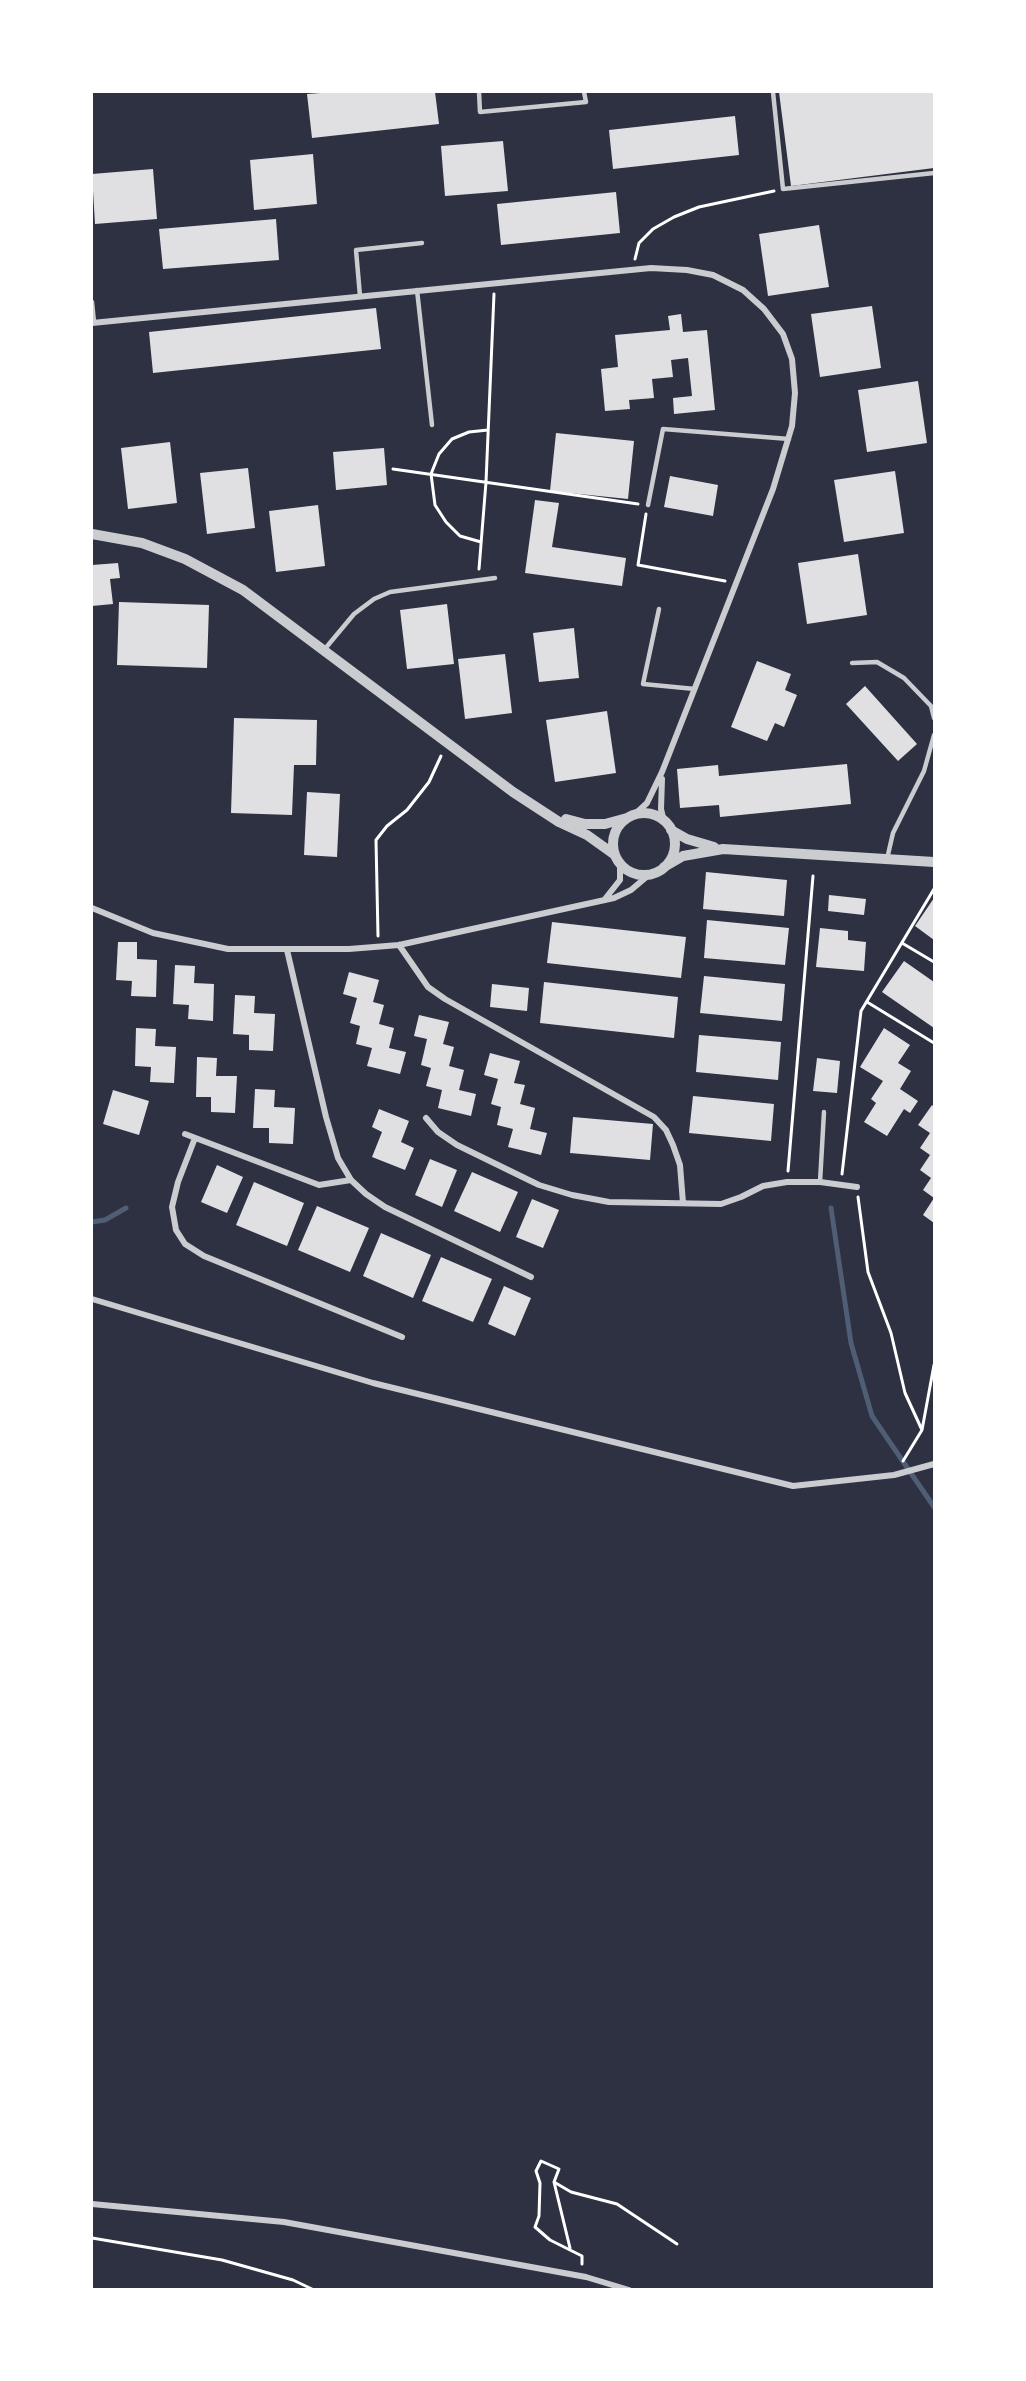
<!DOCTYPE html>
<html>
<head>
<meta charset="utf-8">
<style>
  body { margin:0 }
  #map { position:relative; width:1026px; height:2381px; overflow:hidden; background:#2d3142; font-family:Commissioner,sans-serif }
  canvas { display:block }
  .frame { position:absolute; inset:0; border:93px solid #fff; pointer-events:none }
</style>
</head>
<body>
<div id="map">
<canvas width="1026" height="2381"></canvas>
<div class="frame"></div>
</div>
<script>
const ctx = document.querySelector('canvas').getContext('2d');
ctx.lineJoin = 'round';
function shape(rows) {
  const path = new Path2D();
  for (const r of rows) {
    if (r.length === 3) {
      path.moveTo(r[0] + r[2], r[1]);
      path.arc(r[0], r[1], r[2], 0, 2 * Math.PI);
      continue;
    }
    path.moveTo(r[0], r[1]);
    for (let i = 2; i < r.length; i += 2) path.lineTo(r[i], r[i + 1]);
  }
  return path;
}
function trace(path, color, width, dash) {
  ctx.strokeStyle = color;
  ctx.lineWidth = width;
  ctx.lineCap = dash ? 'butt' : 'round';
  ctx.setLineDash(dash || []);
  ctx.stroke(path);
}
function fill(path, color) {
  ctx.fillStyle = color;
  ctx.fill(path, 'evenodd');
}
const stream = shape([
  [831,1208,851,1343,872,1416,934,1507],
  [92,1222,105,1220,126,1208]
]);
const building = shape([
  [334,92,435,92,439,124,312,138,307,94],
  [779,92,934,92,934,168,791,186],
  [735,116,739,155,613,169,609,130],
  [503,141,508,191,445,196,441,146],
  [313,154,317,204,254,210,250,160],
  [153,169,157,219,95,224,92,174],
  [616,192,620,233,501,245,497,204],
  [276,219,279,260,163,269,159,229],
  [819,225,829,287,768,296,759,234],
  [872,306,881,368,820,377,811,314],
  [376,308,381,349,153,373,149,332],
  [681,314,683,332,707,330,715,410,674,414,673,398,692,396,688,358,671,360,673,377,652,379,654,398,629,400,630,409,605,411,601,369,618,367,615,335,670,330,668,316],
  [918,381,927,443,867,452,858,390],
  [556,433,634,441,628,499,550,491],
  [170,442,177,503,128,509,121,448],
  [384,448,387,485,336,490,333,452],
  [248,468,255,528,207,534,200,473],
  [895,471,904,533,844,542,834,480],
  [670,476,718,485,713,516,664,507],
  [535,500,559,503,552,547,626,558,622,586,525,573],
  [318,505,325,566,276,572,269,511],
  [858,554,867,615,807,624,798,563],
  [118,563,120,578,110,579,113,604,92,606,92,565],
  [119,602,209,605,207,668,117,665],
  [447,604,454,664,407,669,400,610],
  [574,628,579,678,539,682,533,633],
  [505,654,512,713,465,719,458,659],
  [757,661,791,674,785,690,797,695,784,727,775,723,767,741,731,727],
  [865,686,917,744,898,761,846,704],
  [607,711,616,773,555,782,546,720],
  [234,718,317,720,316,765,294,765,292,815,231,813],
  [847,764,851,804,720,817,719,805,680,808,677,769,718,765,719,776],
  [307,792,340,794,337,857,304,855],
  [706,872,787,880,784,916,703,909],
  [829,895,866,899,864,915,828,911],
  [934,898,934,940,915,926],
  [707,920,789,928,785,965,704,958],
  [552,922,686,937,681,978,547,963],
  [820,928,848,931,848,940,866,942,864,971,816,967],
  [118,942,137,942,137,959,157,960,156,997,131,996,132,981,116,980],
  [904,961,934,982,934,1028,882,992],
  [175,965,195,966,194,983,214,984,213,1021,188,1019,189,1005,173,1004],
  [349,972,379,980,373,1002,384,1005,379,1024,394,1028,389,1048,406,1052,400,1074,367,1066,372,1048,356,1044,360,1026,350,1023,357,998,343,994],
  [704,976,785,984,782,1021,700,1013],
  [544,982,678,997,674,1038,540,1023],
  [492,984,529,988,527,1011,490,1007],
  [235,995,255,996,254,1013,275,1014,273,1051,249,1050,249,1035,233,1034],
  [419,1015,449,1022,443,1044,454,1047,449,1066,464,1070,459,1090,476,1094,471,1116,438,1108,442,1090,426,1086,431,1068,421,1065,427,1039,414,1036],
  [136,1028,156,1029,155,1046,176,1047,174,1083,150,1082,151,1067,135,1066],
  [884,1028,910,1045,898,1063,911,1071,900,1089,918,1101,910,1113,904,1109,887,1136,864,1122,876,1103,871,1099,883,1081,860,1067],
  [699,1035,781,1042,778,1080,696,1072],
  [490,1053,520,1061,514,1083,525,1085,520,1104,535,1108,530,1129,547,1133,541,1155,508,1147,513,1129,497,1125,501,1107,491,1104,498,1079,484,1075],
  [197,1057,217,1058,216,1076,237,1076,235,1113,211,1112,211,1097,196,1097],
  [817,1058,840,1061,837,1093,813,1091],
  [255,1089,275,1090,274,1107,295,1108,293,1144,269,1143,269,1128,253,1128],
  [113,1090,149,1101,139,1135,103,1124],
  [693,1096,774,1104,771,1141,689,1133],
  [932,1105,934,1107,934,1223,923,1215,934,1198,923,1190,931,1178,920,1170,930,1155,920,1148,930,1133,918,1125],
  [379,1109,409,1121,401,1142,414,1148,405,1170,372,1157,382,1132,372,1127],
  [573,1117,653,1124,650,1160,570,1153],
  [430,1159,457,1170,442,1207,415,1195],
  [217,1165,243,1177,227,1213,201,1202],
  [472,1172,518,1192,500,1232,454,1211],
  [254,1182,304,1203,287,1246,236,1225],
  [532,1199,559,1210,543,1248,516,1237],
  [317,1206,369,1228,350,1272,298,1250],
  [381,1233,431,1255,413,1298,363,1276],
  [441,1257,492,1279,473,1322,422,1301],
  [504,1286,531,1298,515,1336,488,1324]
]);
const path = shape([
  [635,259,639,243,653,229,674,217,699,207,774,191],
  [393,469,638,504],
  [646,514,638,565,725,581],
  [481,542,460,536,446,522,435,505,431,474,439,454,452,439,469,432,488,430],
  [479,569,486,482,494,294],
  [378,936,376,840,387,826,407,810,429,782,441,756],
  [902,943,934,962],
  [867,1002,934,1043],
  [788,1171,813,876],
  [842,1174,861,1011,934,889],
  [858,1197,868,1272,891,1333,905,1393,922,1430],
  [903,1461,922,1430,934,1365],
  [554,2182,571,2192,617,2204,677,2244],
  [92,2238,222,2260,293,2280,314,2290],
  [570,2248,554,2182,559,2169,541,2161,536,2171,540,2183,539,2216,535,2227,550,2240,582,2256,582,2264]
]);
const service = shape([
  [479,92,480,112,586,102,584,92],
  [773,92,783,189,934,173],
  [417,290,432,425],
  [360,296,356,250,422,243],
  [92,302,94,322],
  [648,505,663,429,789,439],
  [659,609,643,684,695,689],
  [324,650,354,614,374,599,390,592,495,578],
  [852,663,877,662,904,678,931,706,934,718],
  [887,859,893,833,924,771,934,735],
  [820,1182,824,1112]
]);
const minor = shape([
  [92,323,651,268,687,270,713,275,743,290,764,309,783,334,792,359,795,393,792,426,773,489,662,772,647,803,634,815],
  [662,779,661,809,664,822],
  [605,899,620,880,620,864],
  [92,908,153,933,228,949,349,949,399,945,614,898,631,890,650,874],
  [399,945,428,987,445,999,654,1117,666,1130,673,1145,680,1165,683,1203],
  [287,950,326,1117,338,1158,351,1180,366,1194,385,1207,531,1277],
  [426,1118,438,1132,457,1145,539,1185,572,1195,609,1202,721,1204,741,1197,763,1186,787,1182,820,1182,857,1187],
  [185,1134,319,1185,351,1180],
  [195,1138,178,1182,172,1207,176,1230,185,1244,204,1256,402,1337],
  [92,1299,373,1383,793,1486,894,1475,934,1464],
  [92,2204,284,2222,586,2277,629,2290]
]);
const tertiary = shape([
  [92,534,142,543,185,559,243,590,513,792,559,822,587,835,615,855],
  [644,844,31],
  [566,819,585,824,605,824,627,818],
  [671,830,687,839,714,847],
  [664,867,683,856,723,849,934,862]
]);
trace(stream, '#4f5d75', 5);
fill(building, '#e0e0e3');
trace(path, '#fff', 3);
trace(service, '#caccd0', 4.5);
trace(minor, '#caccd0', 6);
trace(tertiary, '#caccd0', 10);
</script>
</body>
</html>
